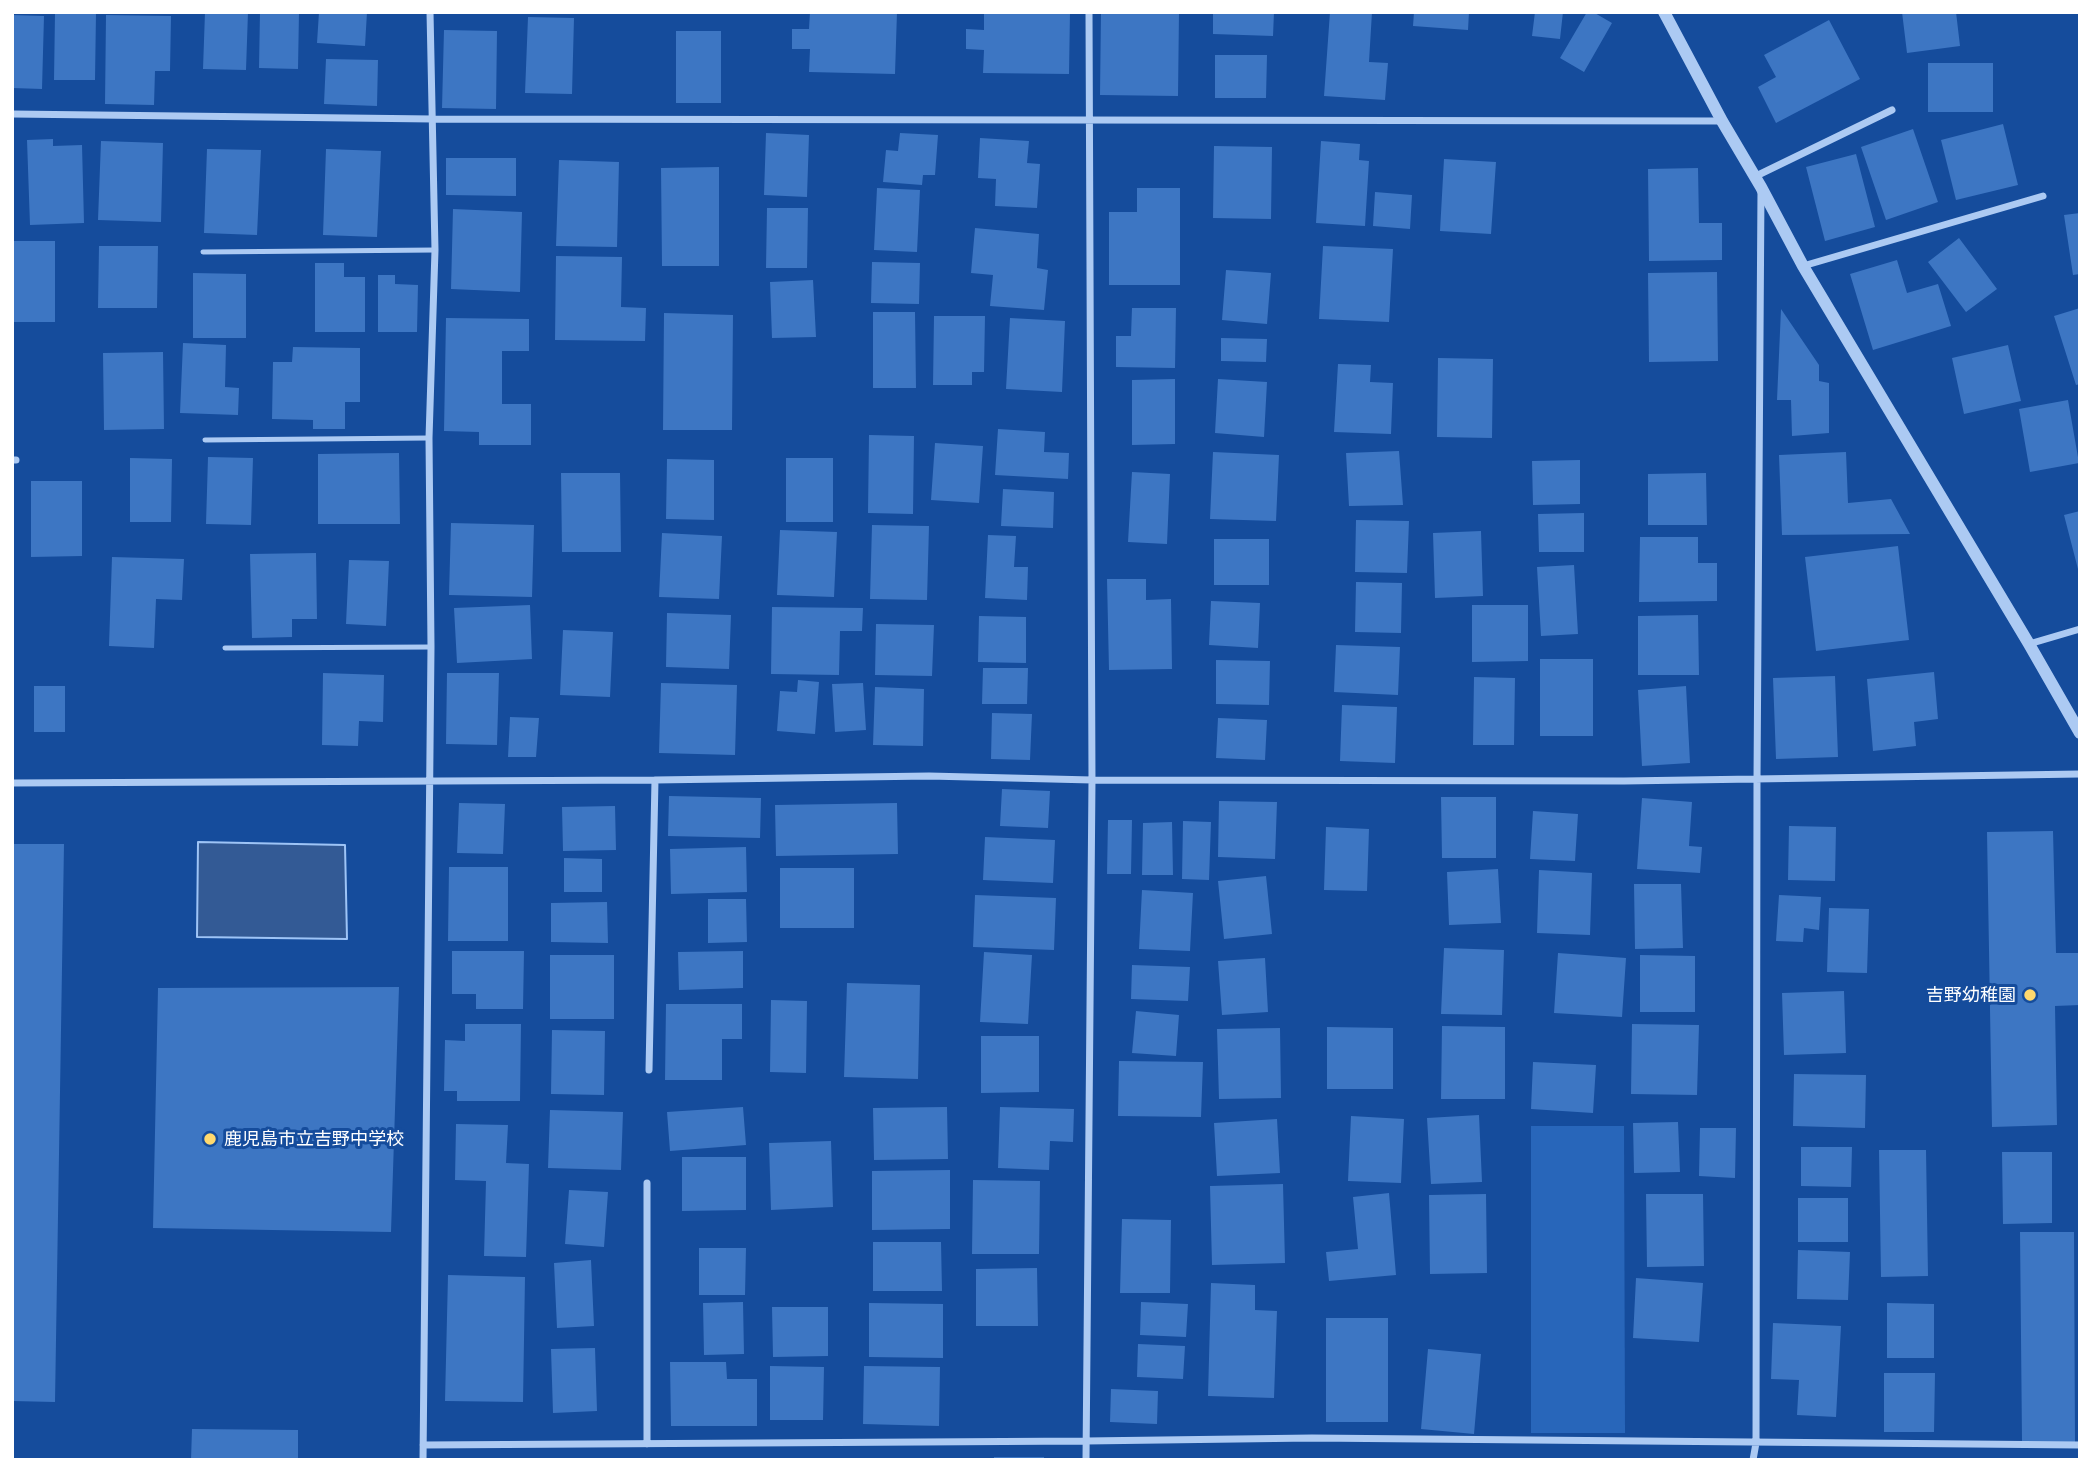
<!DOCTYPE html>
<html>
<head>
<meta charset="utf-8">
<style>
  body { margin:0 }
  #map { position:relative; width:2092px; height:1472px; overflow:hidden; background:#154c9c; font-family:"Public Sans",sans-serif }
  canvas { display:block }
  .frame { position:absolute; inset:0; border:14px solid #fff; pointer-events:none }
</style>
</head>
<body>
<div id="map">
<canvas width="2092" height="1472"></canvas>
<div class="frame"></div>
</div>
<script>
const ctx = document.querySelector('canvas').getContext('2d');
ctx.lineJoin = 'round';
function fill(path, color) {
  ctx.fillStyle = color;
  ctx.fill(path, 'evenodd');
}
function shape(rows) {
  const path = new Path2D();
  for (const r of rows) {
    path.moveTo(r[0], r[1]);
    for (let i = 2; i < r.length; i += 2) path.lineTo(r[i], r[i + 1]);
  }
  return path;
}
function trace(path, color, width, dash) {
  ctx.strokeStyle = color;
  ctx.lineWidth = width;
  ctx.lineCap = dash ? 'butt' : 'round';
  ctx.setLineDash(dash || []);
  ctx.stroke(path);
}
function drawText(font, color, halo, rows, align = 'center') {
  ctx.font = font + ' "Public Sans","Noto Sans JP",sans-serif';
  ctx.lineWidth = 6;
  ctx.setLineDash([]);
  ctx.textBaseline = 'middle';
  ctx.strokeStyle = halo;
  ctx.fillStyle = color;
  for (const [text, x, y, turn = 0] of rows) {
    ctx.save();
    ctx.translate(x, y);
    ctx.rotate((+turn || 0) * Math.PI / 180);
    ctx.textAlign = isNaN(turn) ? turn : align;
    if (halo) ctx.strokeText(text, 0, 0);
    ctx.fillText(text, 0, 0);
    ctx.restore();
  }
}
const green = shape([
  [1531,1126,1624,1126,1625,1433,1531,1433]
]);
const water = shape([
  [198,842,345,845,347,939,197,937,198,842]
]);
const building = shape([
  [205,12,248,12,246,70,203,69],
  [260,12,299,12,298,69,259,68],
  [319,12,367,12,365,46,317,43],
  [810,12,897,12,895,74,809,72,810,49,792,49,792,29,809,29],
  [984,12,1070,12,1069,74,983,73,984,50,966,49,966,29,984,30],
  [1101,12,1179,12,1178,96,1100,95],
  [1213,12,1274,12,1273,36,1213,34],
  [1330,12,1372,12,1369,62,1388,63,1385,100,1324,96],
  [1414,12,1469,12,1468,30,1413,26],
  [1535,12,1563,12,1560,39,1532,36],
  [1587,12,1593,12,1612,23,1584,72,1560,58],
  [1902,12,1956,12,1960,46,1907,53],
  [55,13,96,13,95,80,54,80],
  [12,15,44,16,42,89,12,88],
  [106,15,171,16,170,71,155,71,154,105,105,104],
  [528,17,574,18,572,94,525,93],
  [1829,20,1860,79,1776,123,1758,87,1776,77,1764,55],
  [444,30,497,31,496,109,442,108],
  [676,31,721,31,721,103,676,103],
  [1215,55,1267,55,1266,98,1215,98],
  [326,59,378,60,377,106,324,104],
  [1928,63,1993,63,1993,112,1928,112],
  [2003,124,2018,185,1956,200,1941,140],
  [1913,129,1938,202,1886,220,1861,147],
  [766,133,809,135,807,197,764,195],
  [900,133,938,135,935,175,923,175,922,185,883,182,886,150,898,151],
  [980,138,1029,141,1027,163,1040,164,1037,208,995,206,996,179,978,178],
  [53,139,53,146,82,145,84,223,30,225,27,140],
  [101,141,163,143,161,222,98,220],
  [1321,141,1360,144,1359,160,1369,161,1365,226,1316,223],
  [1214,146,1272,147,1271,219,1213,218],
  [207,149,261,150,257,235,204,233],
  [326,149,381,151,377,237,323,235],
  [1856,154,1875,227,1825,241,1806,167],
  [446,158,516,158,516,196,446,195],
  [1444,159,1496,162,1491,234,1440,231],
  [559,160,619,162,617,247,556,246],
  [719,167,719,266,662,266,661,168],
  [1698,168,1699,223,1722,223,1722,260,1649,261,1648,169],
  [877,188,920,190,917,252,874,250],
  [1137,188,1180,188,1180,285,1109,285,1109,212,1137,212],
  [1375,192,1412,195,1410,229,1373,226],
  [767,208,808,208,807,268,766,268],
  [453,209,522,212,520,292,451,289],
  [2080,213,2080,274,2073,275,2064,215],
  [975,228,1039,234,1037,268,1048,270,1044,310,990,306,993,275,971,273],
  [1959,238,1997,289,1966,312,1928,262],
  [12,241,55,241,55,322,12,322],
  [99,246,158,246,157,308,98,308],
  [1323,246,1393,249,1389,322,1319,319],
  [556,256,622,257,621,307,646,308,645,341,555,340],
  [1897,260,1907,293,1938,284,1951,326,1873,350,1850,274],
  [872,262,920,263,919,304,871,303],
  [315,263,344,263,344,277,365,277,365,332,315,332],
  [1226,270,1271,273,1267,324,1222,320],
  [1717,272,1718,361,1649,362,1648,273],
  [193,273,246,274,246,338,193,338],
  [378,275,395,275,395,284,418,285,417,332,378,332],
  [813,280,816,337,772,338,770,282],
  [1132,308,1176,308,1175,368,1116,367,1116,336,1131,336],
  [2080,308,2080,384,2076,385,2054,316],
  [1781,309,1819,365,1819,381,1829,383,1829,433,1792,436,1791,400,1777,400],
  [873,312,915,312,916,388,873,388],
  [664,313,733,315,732,430,663,430],
  [934,316,985,316,984,372,972,372,972,385,933,385],
  [446,318,529,319,529,351,502,351,502,404,531,404,531,445,479,445,479,432,444,431],
  [1010,318,1065,321,1062,392,1006,389],
  [1221,338,1267,339,1266,362,1221,361],
  [183,343,226,345,225,387,239,388,238,415,180,413],
  [2008,345,2021,401,1964,414,1952,358],
  [293,347,360,348,360,402,345,402,345,429,313,429,313,420,272,419,273,362,292,362],
  [163,352,164,429,104,430,103,353],
  [1438,358,1493,359,1492,438,1437,437],
  [1338,364,1371,365,1370,382,1393,383,1391,434,1334,432],
  [1175,379,1175,444,1132,445,1132,380],
  [1218,379,1267,382,1264,437,1215,433],
  [2068,400,2079,463,2030,472,2019,409],
  [998,429,1045,432,1044,452,1069,453,1068,479,995,475],
  [869,435,914,436,913,514,868,513],
  [935,443,983,446,979,503,931,500],
  [1399,451,1403,505,1349,506,1346,453],
  [1213,452,1279,455,1276,521,1210,519],
  [1846,452,1848,503,1891,499,1910,534,1782,535,1779,455],
  [399,453,400,524,318,524,318,454],
  [208,457,253,458,251,525,206,524],
  [130,458,172,459,171,522,130,522],
  [786,458,833,458,833,522,786,522],
  [667,459,714,460,714,520,666,519],
  [1580,460,1580,504,1533,505,1532,461],
  [1132,472,1170,474,1167,544,1128,542],
  [561,473,620,473,621,552,562,552],
  [1706,473,1707,525,1648,525,1648,474],
  [31,481,82,481,82,556,31,557],
  [1003,489,1054,492,1053,528,1001,526],
  [2080,511,2080,573,2079,573,2064,515],
  [1584,513,1584,552,1539,552,1538,514],
  [1356,520,1409,521,1407,573,1355,572],
  [451,523,534,525,532,597,449,595],
  [872,525,929,526,927,600,870,599],
  [780,530,837,532,834,597,777,595],
  [1481,531,1483,596,1435,598,1433,533],
  [662,533,722,536,719,599,659,597],
  [988,535,1016,536,1014,567,1028,567,1027,600,985,598],
  [1640,537,1698,537,1698,563,1717,563,1717,601,1639,602],
  [1214,539,1269,539,1269,585,1214,585],
  [1898,546,1909,640,1816,651,1805,557],
  [316,553,317,619,292,619,292,637,252,638,250,554],
  [112,557,184,559,182,600,156,599,154,648,109,646],
  [349,560,389,561,386,626,346,624],
  [1574,565,1578,634,1541,636,1537,567],
  [1107,579,1146,579,1146,600,1171,599,1172,669,1109,670],
  [1356,582,1402,583,1401,633,1355,632],
  [1211,601,1260,603,1258,648,1209,645],
  [530,605,532,659,457,663,454,608],
  [1472,605,1528,605,1528,661,1472,662],
  [772,607,863,608,862,631,840,631,839,675,771,674],
  [667,613,731,615,729,669,666,667],
  [1698,615,1699,675,1638,675,1638,616],
  [979,616,1026,617,1026,663,978,662],
  [876,624,934,625,932,676,875,675],
  [563,630,613,632,610,697,560,695],
  [1336,645,1400,647,1398,695,1334,692],
  [1540,659,1593,659,1593,736,1540,736],
  [1216,660,1270,661,1269,705,1216,704],
  [983,668,1028,668,1027,704,982,704],
  [1934,672,1938,719,1914,722,1916,746,1873,751,1867,679],
  [323,673,384,675,383,722,359,721,358,746,322,745],
  [447,673,499,673,497,745,446,744],
  [1835,676,1838,757,1776,759,1773,678],
  [1474,677,1515,678,1514,745,1473,745],
  [798,680,819,682,815,734,777,731,780,691,797,692],
  [661,683,737,685,735,755,659,753],
  [863,683,866,730,835,732,832,684],
  [34,686,65,686,65,732,34,732],
  [1686,686,1690,763,1642,766,1638,690],
  [875,687,924,689,923,746,873,745],
  [1342,705,1397,707,1395,763,1340,761],
  [992,713,1032,714,1030,760,991,759],
  [510,717,539,718,536,757,508,757],
  [1218,718,1267,720,1265,760,1216,758],
  [1002,789,1050,791,1048,828,1000,826],
  [669,796,761,798,760,838,668,836],
  [1441,797,1496,797,1496,858,1442,858],
  [1642,798,1692,802,1689,846,1702,847,1700,873,1637,869],
  [1219,801,1277,802,1275,859,1218,857],
  [459,803,505,804,503,854,457,853],
  [897,803,898,854,776,856,775,805],
  [615,806,616,850,563,851,562,807],
  [1533,811,1578,814,1575,861,1530,859],
  [1108,820,1132,820,1131,874,1107,874],
  [1183,821,1211,822,1209,880,1182,879],
  [1172,822,1173,875,1142,875,1143,823],
  [1789,826,1836,827,1835,881,1788,880],
  [1326,827,1369,829,1367,891,1324,890],
  [2053,831,2056,953,2080,953,2080,1005,2055,1006,2057,1125,1992,1127,1987,832],
  [985,837,1055,840,1053,883,983,880],
  [12,844,64,844,55,1402,12,1401],
  [746,847,747,892,671,894,670,849],
  [564,858,602,859,602,892,564,892],
  [449,867,508,867,508,941,448,941],
  [780,868,854,868,854,928,780,928],
  [1498,869,1501,923,1449,925,1447,872],
  [1539,870,1592,873,1590,935,1537,933],
  [1266,876,1272,934,1224,939,1218,881],
  [1634,884,1681,884,1683,948,1635,949],
  [1142,890,1193,893,1190,951,1139,949],
  [975,895,1056,898,1054,950,973,947],
  [1779,895,1821,897,1819,930,1804,928,1803,942,1776,941],
  [708,899,746,899,747,942,708,943],
  [607,902,608,943,551,942,551,903],
  [1829,908,1869,909,1867,973,1827,972],
  [1444,948,1504,950,1502,1015,1441,1014],
  [452,951,524,951,523,1009,476,1009,476,994,452,994],
  [743,951,743,988,679,990,678,952],
  [984,952,1032,955,1028,1024,980,1022],
  [1558,953,1626,958,1622,1017,1554,1013],
  [550,955,614,955,614,1019,550,1019],
  [1640,955,1695,956,1695,1012,1640,1012],
  [1265,958,1268,1012,1222,1015,1218,961],
  [1132,965,1190,967,1188,1001,1131,999],
  [847,983,920,985,918,1079,844,1077],
  [399,987,391,1232,153,1228,158,988],
  [1844,991,1846,1053,1784,1055,1782,993],
  [771,1000,807,1001,806,1073,770,1072],
  [666,1004,742,1004,742,1039,722,1039,722,1080,665,1080],
  [1136,1011,1179,1015,1176,1056,1132,1053],
  [465,1024,521,1024,520,1101,457,1101,457,1091,444,1091,445,1040,465,1041],
  [1632,1024,1699,1025,1697,1095,1631,1094],
  [1442,1026,1505,1027,1505,1099,1441,1099],
  [1327,1027,1393,1028,1393,1089,1327,1089],
  [1280,1028,1281,1098,1219,1099,1217,1029],
  [552,1030,605,1031,604,1095,551,1094],
  [981,1036,1039,1036,1039,1092,981,1093],
  [1119,1061,1203,1062,1201,1117,1118,1116],
  [1533,1062,1596,1065,1593,1113,1531,1109],
  [1794,1074,1866,1075,1865,1128,1793,1126],
  [743,1107,746,1145,670,1151,667,1112],
  [947,1107,948,1159,874,1160,873,1108],
  [1000,1107,1074,1109,1073,1142,1050,1141,1049,1170,998,1168],
  [550,1110,623,1112,621,1170,548,1168],
  [1479,1115,1482,1182,1431,1184,1427,1118],
  [1351,1116,1404,1119,1401,1183,1348,1181],
  [1277,1119,1280,1173,1217,1176,1214,1123],
  [1678,1122,1680,1172,1634,1173,1633,1123],
  [456,1124,508,1125,506,1163,529,1164,526,1257,484,1256,486,1181,455,1180],
  [1700,1128,1736,1128,1735,1178,1699,1176],
  [831,1141,833,1207,771,1210,769,1143],
  [1801,1147,1852,1147,1851,1187,1801,1186],
  [1879,1150,1926,1150,1928,1276,1881,1277],
  [2002,1152,2052,1152,2052,1223,2003,1224],
  [682,1157,746,1157,746,1210,682,1211],
  [950,1170,950,1229,872,1230,872,1171],
  [973,1180,1040,1181,1039,1254,972,1254],
  [1283,1184,1285,1263,1212,1265,1210,1186],
  [569,1190,608,1192,604,1247,565,1244],
  [1389,1193,1396,1275,1329,1281,1326,1252,1358,1249,1353,1197],
  [1486,1194,1487,1273,1430,1274,1429,1195],
  [1646,1194,1703,1194,1704,1266,1647,1267],
  [1798,1198,1848,1198,1848,1242,1798,1242],
  [1122,1219,1171,1220,1170,1293,1120,1293],
  [2020,1232,2074,1232,2075,1442,2022,1442],
  [873,1242,941,1242,942,1291,873,1291],
  [699,1248,746,1248,745,1295,699,1295],
  [1798,1250,1850,1252,1848,1300,1797,1299],
  [591,1260,594,1326,557,1328,554,1263],
  [1037,1268,1038,1326,976,1326,976,1269],
  [448,1275,525,1277,523,1402,445,1401],
  [1636,1278,1703,1283,1699,1342,1633,1338],
  [1211,1283,1255,1285,1255,1310,1277,1311,1274,1398,1208,1396],
  [743,1302,744,1354,704,1355,703,1303],
  [1141,1302,1188,1304,1186,1337,1140,1335],
  [869,1303,943,1304,943,1358,869,1357],
  [1887,1303,1934,1304,1934,1358,1887,1358],
  [772,1307,828,1307,828,1356,773,1357],
  [1326,1318,1388,1318,1388,1422,1326,1422],
  [1773,1323,1841,1326,1836,1417,1797,1415,1799,1380,1771,1379],
  [1138,1344,1185,1346,1183,1379,1137,1377],
  [595,1348,597,1411,553,1413,551,1349],
  [1428,1349,1481,1354,1474,1434,1421,1429],
  [670,1362,726,1362,727,1379,757,1379,757,1426,671,1426],
  [770,1366,824,1367,823,1420,770,1420],
  [864,1366,940,1367,939,1426,863,1424],
  [1884,1373,1935,1373,1934,1432,1884,1432],
  [1111,1389,1158,1391,1157,1424,1110,1422],
  [192,1429,298,1430,298,1460,191,1460],
  [994,1457,1044,1457,1044,1460,994,1460]
]);
const service = shape([
  [203,252,435,250],
  [205,440,429,438],
  [225,648,431,647]
]);
const minor = shape([
  [12,114,433,119,1722,121],
  [1754,177,1892,110],
  [1803,266,2043,196],
  [12,460,16,460],
  [2029,644,2080,629],
  [12,783,655,780,929,776,1092,780,1624,781,2080,774],
  [649,1070,655,780],
  [647,1444,647,1183],
  [423,1445,1086,1441,1312,1438,2080,1445],
  [423,1460,431,647,429,438,435,250,430,12],
  [1086,1460,1092,780,1089,12],
  [1753,1460,1756,1443,1757,779,1761,190]
]);
const tertiary = shape([
  [1664,12,1722,121,1761,187,1803,266,2029,644,2080,733]
]);
const markers = [
  [2030,995,7,"#ffd96e"],
  [210,1139,7,"#ffd96e"]
];
const poiNames = [
  ["吉野幼稚園",2016,995],
  ["鹿児島市立吉野中学校",224,1139,"left"]
];
fill(green, '#2866ba');
fill(water, '#335a95');
trace(water, '#9ec4f6', 2);
fill(building, '#3d76c3');
trace(service, '#accaf3', 5);
trace(minor, '#accaf3', 7);
trace(tertiary, '#accaf3', 12);
for (const [x, y, r, color] of markers) {
  const dot = new Path2D();
  dot.arc(x, y, r, 0, 2 * Math.PI);
  ctx.fillStyle = color;
  ctx.fill(dot);
  trace(dot, '#154c9c', 2.5);
}
drawText('18px', '#fff', '#154c9c', poiNames, 'right');
</script>
</body>
</html>
